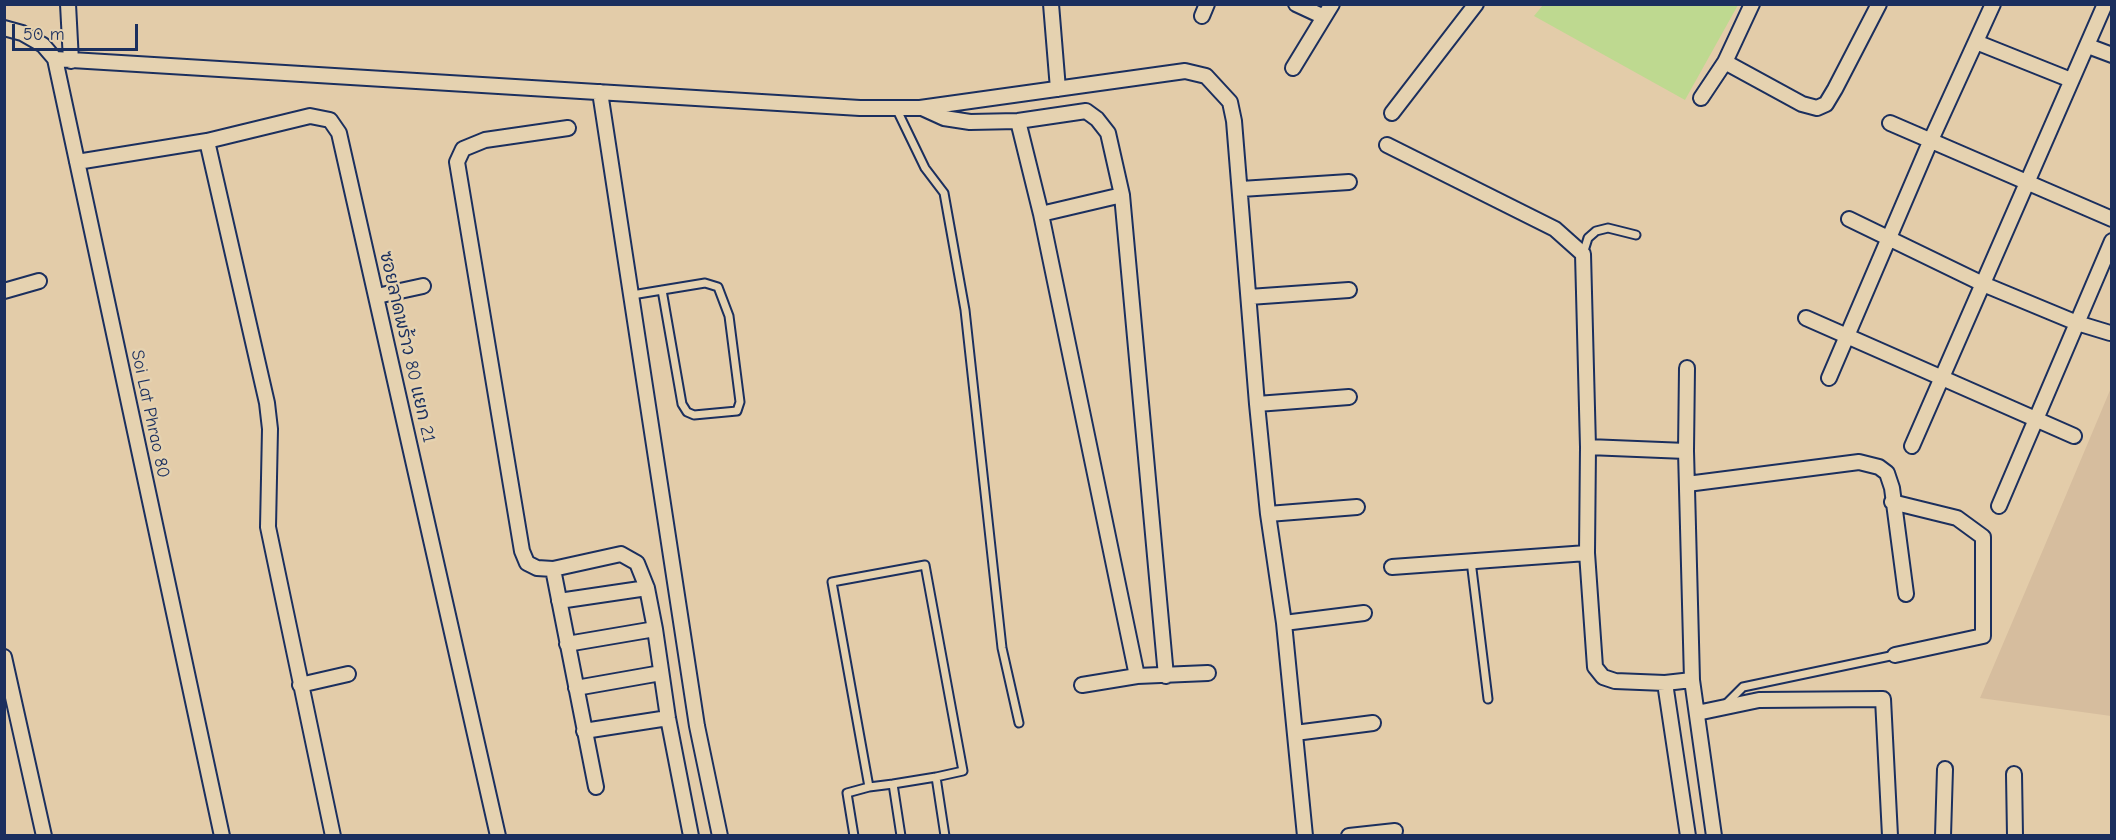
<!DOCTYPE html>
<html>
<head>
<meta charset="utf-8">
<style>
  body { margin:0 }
  #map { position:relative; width:2116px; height:840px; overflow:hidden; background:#e3cca9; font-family:"Comic Neue",sans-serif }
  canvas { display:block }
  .frame { position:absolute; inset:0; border:6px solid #1b2f5e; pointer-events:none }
  .scale { position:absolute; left:12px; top:24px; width:126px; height:27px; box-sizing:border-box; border:3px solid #1b2f5e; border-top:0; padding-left:8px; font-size:18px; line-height:21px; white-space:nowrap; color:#1b2f5e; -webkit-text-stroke:4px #e5d2b0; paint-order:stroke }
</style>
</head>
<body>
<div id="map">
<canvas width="2116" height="840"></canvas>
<div class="frame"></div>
<div class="scale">50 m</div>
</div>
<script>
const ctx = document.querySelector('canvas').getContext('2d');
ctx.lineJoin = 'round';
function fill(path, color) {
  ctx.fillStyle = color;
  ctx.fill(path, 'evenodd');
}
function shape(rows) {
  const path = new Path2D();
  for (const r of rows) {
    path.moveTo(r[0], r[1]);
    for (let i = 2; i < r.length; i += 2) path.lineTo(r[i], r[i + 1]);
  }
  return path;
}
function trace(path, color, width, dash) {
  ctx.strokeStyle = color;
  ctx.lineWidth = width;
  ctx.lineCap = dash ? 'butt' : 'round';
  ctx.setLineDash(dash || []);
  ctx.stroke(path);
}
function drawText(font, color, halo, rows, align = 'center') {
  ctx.font = font + ' "Comic Neue","Playpen Sans Thai",sans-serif';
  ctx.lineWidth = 5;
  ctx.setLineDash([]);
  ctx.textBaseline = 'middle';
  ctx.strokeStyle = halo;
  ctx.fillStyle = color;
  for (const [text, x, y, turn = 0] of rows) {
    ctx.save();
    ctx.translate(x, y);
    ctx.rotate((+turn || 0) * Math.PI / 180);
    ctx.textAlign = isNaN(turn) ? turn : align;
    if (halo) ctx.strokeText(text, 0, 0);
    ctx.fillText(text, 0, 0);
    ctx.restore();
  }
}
const built = shape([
  [2111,388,2111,716,1980,698,2045,545]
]);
const green = shape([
  [1543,5,1543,4,1738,5,1685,100,1534,16]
]);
const lane = shape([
  [896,108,925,168,944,193,965,310,1002,648,1019,723],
  [1583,254,1588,238,1596,231,1608,228,1636,235],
  [632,295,705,283,718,287,729,316,740,402,737,411,694,415,687,412,682,404,662,290],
  [1471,561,1488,699],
  [1725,705,1743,687,1895,655],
  [893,784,936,777],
  [869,787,893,784,901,836],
  [854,836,847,793,869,787,832,582,925,565,963,771,936,777,945,836]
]);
const street = shape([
  [68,4,71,61],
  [1051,4,1058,89],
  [1296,4,1324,17],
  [1202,16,1207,4],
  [4,28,22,33,43,45,55,59,222,836],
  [1976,42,2071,80],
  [2088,46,2112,55],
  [55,59,860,108,920,108,1185,71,1206,76,1230,102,1234,121,1257,404,1268,514,1284,623,1305,836],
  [1725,62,1802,104,1817,108,1826,104,1835,89,1879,4],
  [1293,68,1332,4],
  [600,92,697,726,720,836],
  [1701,98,1725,62,1752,4],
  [922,108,944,118,970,122,1018,121,1086,111,1097,119,1108,133,1122,195,1166,676],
  [1392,113,1476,4],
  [1018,121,1041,214,1137,676,1208,673],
  [1890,123,2112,219],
  [568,128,485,140,463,149,457,162,522,551,527,563,537,568,553,569,621,554,637,563,647,588,655,629,668,718,691,836],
  [207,141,267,403,270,429,268,527,333,836],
  [1387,145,1555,229,1583,254,1588,447,1587,553,1595,667,1603,677,1615,681,1665,683,1688,836],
  [77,162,207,141,310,116,330,120,339,133,498,836],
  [1241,189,1349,182],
  [1041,214,1122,195],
  [1849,219,1983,284,2077,323,2110,333],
  [4,291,39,281],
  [377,296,423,286],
  [1249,297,1349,290],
  [1806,318,2074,436],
  [1687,368,1686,451,1692,680,1714,836],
  [1829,378,1930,142,1993,4],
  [1257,404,1349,397],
  [1912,446,2105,4],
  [1588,447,1686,451],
  [1687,484,1859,462,1879,467,1887,473,1892,488,1906,594],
  [1892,502,1957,518,1983,537,1983,636,1895,655],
  [1999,506,2112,241],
  [1268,514,1357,507],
  [1392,567,1587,553],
  [553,569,596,787],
  [559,601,647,588],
  [1284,623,1364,613],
  [567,644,655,629],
  [4,657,44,836],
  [1665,683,1692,680],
  [300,685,348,674],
  [1082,685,1137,676],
  [576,688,661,673],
  [1697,713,1759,700,1883,699,1890,836],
  [584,731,668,718],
  [1295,733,1373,723],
  [2014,774,2015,836],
  [1349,836,1395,831],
  [1943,836,1945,769]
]);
const streetNames = [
  ["ซอยลาดพร้าว 80 แยก 21",407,347,77],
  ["Soi Lat Phrao 80",150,414,78]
];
fill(built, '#d6bd9e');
fill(green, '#bed990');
trace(lane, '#1b2f5e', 11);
trace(street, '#1b2f5e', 18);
trace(lane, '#e5d2b0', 7);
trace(street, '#e5d2b0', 14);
drawText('18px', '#1b2f5e', '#e5d2b0', streetNames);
</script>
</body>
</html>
